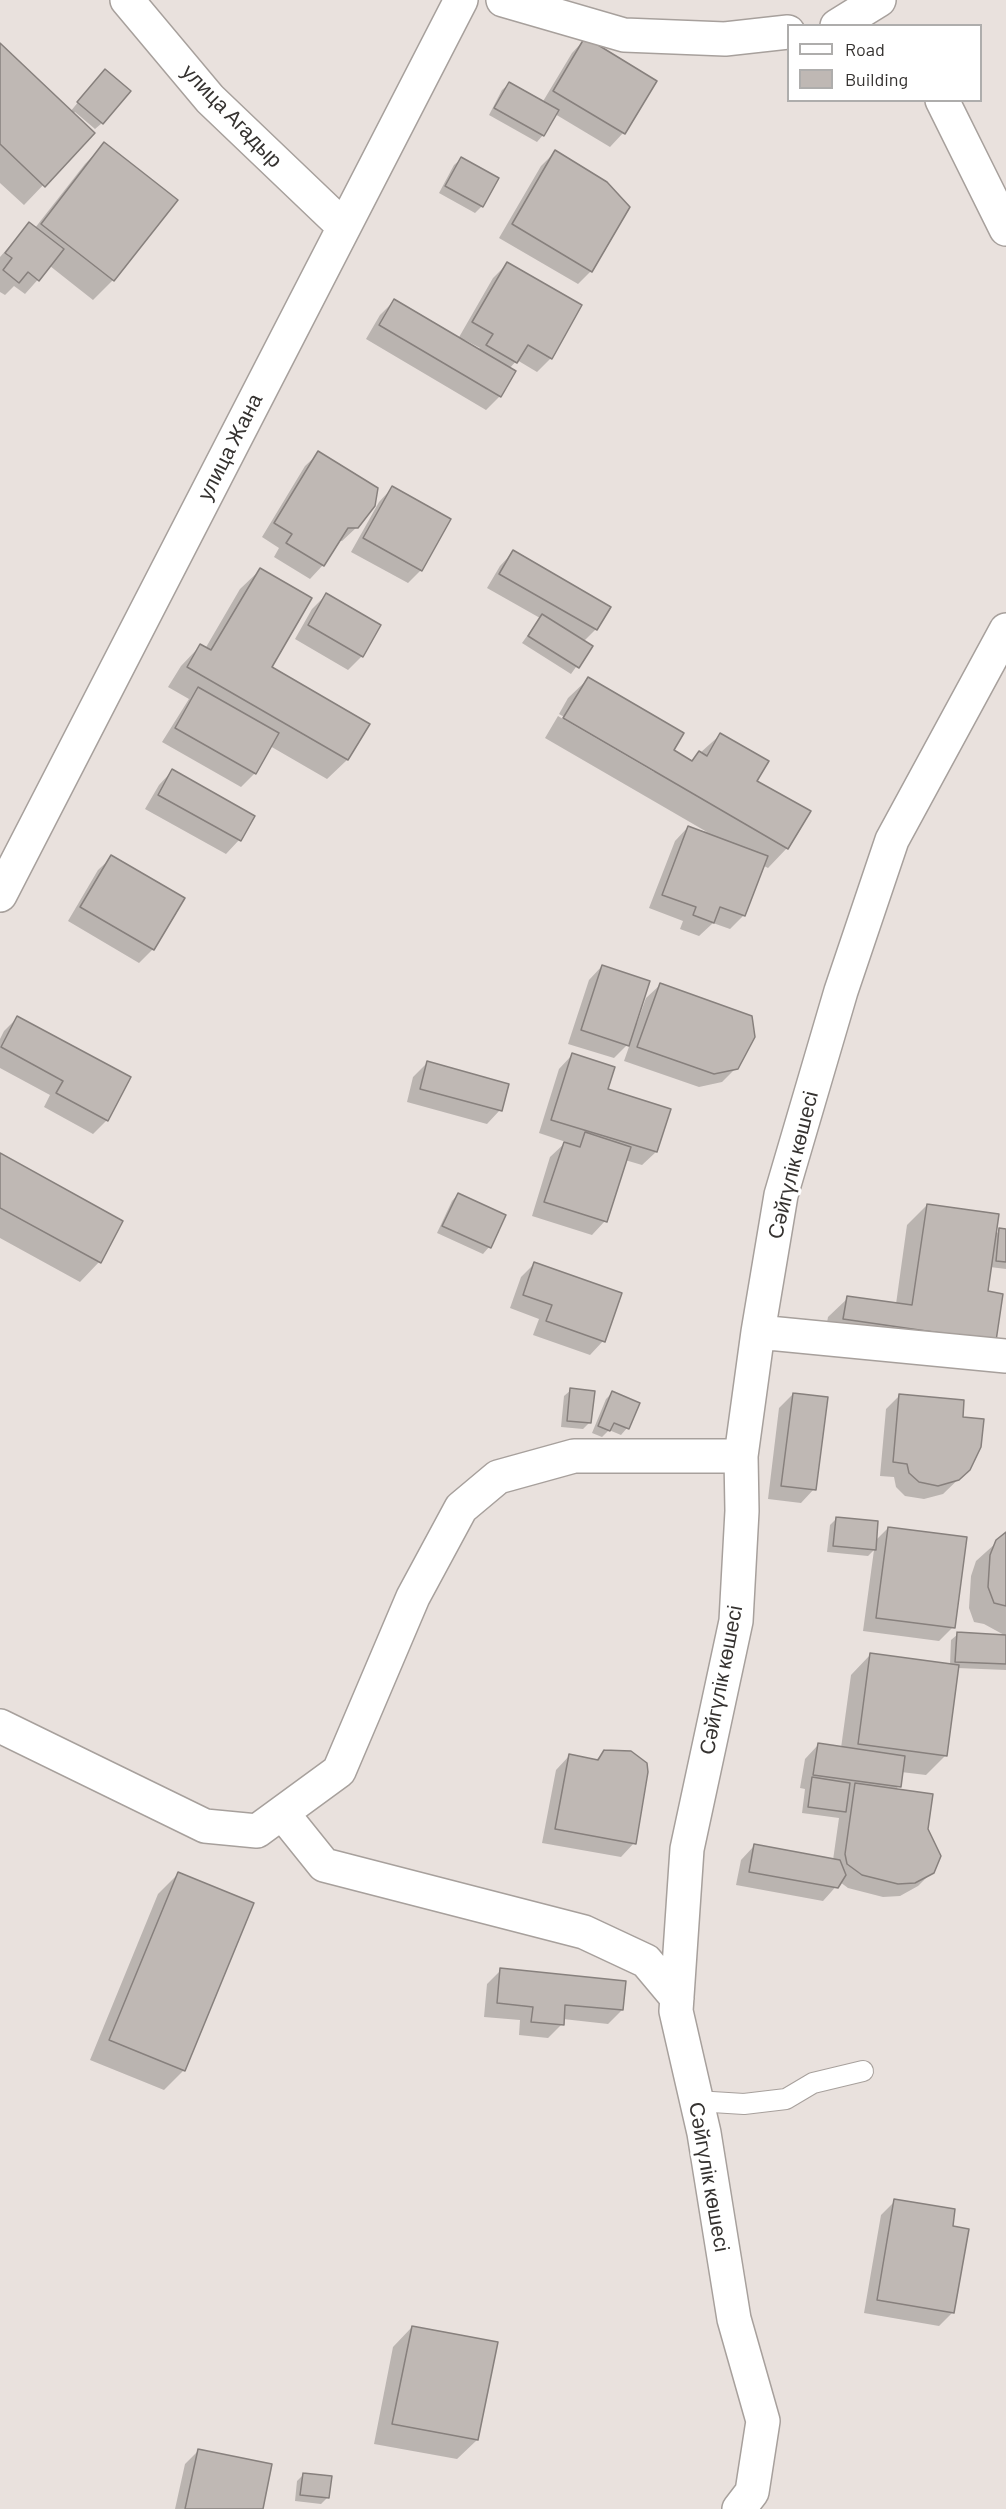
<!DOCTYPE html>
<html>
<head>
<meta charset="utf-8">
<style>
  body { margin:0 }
  #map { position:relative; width:1006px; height:2509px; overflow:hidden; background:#e9e1dd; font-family:Barlow,sans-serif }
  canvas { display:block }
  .legend { position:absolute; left:787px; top:24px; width:195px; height:78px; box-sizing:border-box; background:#fff; border:2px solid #aeadac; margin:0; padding:8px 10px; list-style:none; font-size:18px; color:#353230 }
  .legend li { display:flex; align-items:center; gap:12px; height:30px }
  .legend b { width:30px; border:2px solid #aeadac }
</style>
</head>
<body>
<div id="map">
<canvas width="1006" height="2509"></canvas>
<ul class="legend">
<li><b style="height:8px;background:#fff"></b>Road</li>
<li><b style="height:16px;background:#bfb8b4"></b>Building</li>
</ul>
</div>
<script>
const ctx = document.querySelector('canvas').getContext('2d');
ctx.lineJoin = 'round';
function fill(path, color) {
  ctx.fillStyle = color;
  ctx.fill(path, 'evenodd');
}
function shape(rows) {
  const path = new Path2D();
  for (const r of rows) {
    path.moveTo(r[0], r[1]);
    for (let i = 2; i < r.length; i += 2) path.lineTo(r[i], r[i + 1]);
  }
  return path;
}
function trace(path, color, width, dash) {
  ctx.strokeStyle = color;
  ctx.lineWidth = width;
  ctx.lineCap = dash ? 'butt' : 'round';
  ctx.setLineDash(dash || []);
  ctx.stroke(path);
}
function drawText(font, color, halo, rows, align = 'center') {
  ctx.font = font + ' Barlow,sans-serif';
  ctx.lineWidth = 6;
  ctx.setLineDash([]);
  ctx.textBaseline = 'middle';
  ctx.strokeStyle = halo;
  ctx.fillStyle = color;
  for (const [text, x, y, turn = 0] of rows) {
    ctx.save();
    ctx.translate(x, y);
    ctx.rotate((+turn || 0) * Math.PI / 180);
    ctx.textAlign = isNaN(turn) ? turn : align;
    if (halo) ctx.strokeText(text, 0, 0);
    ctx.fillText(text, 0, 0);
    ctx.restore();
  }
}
const shadow = shape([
  [585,39,655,81,623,133,610,147,555,114,543,135,537,142,489,115,502,90,509,84,542,103,572,53],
  [0,45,70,112,98,78,102,123,95,129,75,112,73,114,93,133,24,205,0,183],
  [105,144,176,200,113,280,93,300,50,266,25,294,14,286,5,295,0,292,0,257,29,224,35,228,85,164],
  [555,152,591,271,578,284,499,238,541,166],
  [461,159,482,206,475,213,439,193,454,165],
  [507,264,551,358,537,372,517,360,509,369,500,396,486,410,366,339,380,315,394,301,458,339,493,278],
  [465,340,480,348,478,351,464,342],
  [319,453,357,527,342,541,338,541,323,565,310,579,274,557,279,548,262,537,305,466],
  [392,488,421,570,408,583,351,552,379,502],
  [513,552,596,629,583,642,591,646,571,674,522,643,540,618,487,588,500,566],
  [260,570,270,668,368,724,347,760,327,779,270,746,255,773,241,787,162,742,189,699,168,687,181,666,200,646,205,649,240,589],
  [326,595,379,626,362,656,348,670,295,639,312,609],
  [588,679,672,751,690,762,720,735,755,781,787,848,768,868,762,865,744,915,730,929,713,923,699,936,680,929,683,921,649,908,675,841,688,827,707,832,545,738,558,716,654,772,656,770,559,714,568,698],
  [172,771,253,817,239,840,226,854,145,809,159,785],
  [112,857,153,949,139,963,68,921,98,870],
  [602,966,635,1023,637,1023,646,998,660,985,736,1068,722,1082,699,1087,624,1061,631,1041,614,1058,568,1044,589,980],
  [18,1017,107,1120,93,1134,44,1107,50,1095,0,1068,0,1039,4,1031],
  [572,1055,606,1090,656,1152,642,1165,625,1160,605,1221,592,1235,532,1216,550,1157,566,1142,539,1133,559,1069],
  [427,1063,500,1110,487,1124,407,1102,413,1077],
  [0,1155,99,1262,80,1282,0,1238],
  [458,1194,489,1247,483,1254,437,1233,452,1201],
  [927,1205,995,1235,1000,1230,1006,1230,1006,1269,990,1267,986,1292,995,1340,824,1339,828,1317,848,1298,896,1304,907,1225],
  [534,1264,620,1294,603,1341,590,1355,533,1335,539,1319,510,1308,521,1277],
  [571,1390,590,1422,583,1429,561,1427,564,1396],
  [612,1393,638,1404,627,1428,621,1435,609,1430,602,1437,592,1433,606,1399],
  [793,1394,814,1489,801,1503,768,1499,779,1408],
  [900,1395,961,1419,969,1469,943,1494,924,1499,905,1496,896,1487,894,1477,880,1476,886,1409],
  [836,1519,875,1541,888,1528,953,1627,939,1641,863,1631,874,1550,868,1556,827,1552,830,1525],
  [1006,1534,1006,1636,984,1624,974,1622,969,1608,971,1576,976,1561],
  [958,1634,1006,1636,1006,1670,957,1668,945,1756,926,1775,901,1772,899,1786,895,1790,927,1829,932,1872,918,1886,900,1896,883,1897,848,1888,840,1882,823,1901,736,1885,741,1860,754,1846,833,1860,839,1818,802,1813,805,1789,800,1788,805,1759,818,1745,841,1748,851,1675,870,1655,950,1665,951,1640],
  [605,1751,634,1843,621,1857,542,1843,556,1770,569,1756,595,1761],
  [178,1874,184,2070,164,2090,90,2060,158,1894],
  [501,1970,622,2010,608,2024,563,2019,562,2024,548,2038,519,2035,520,2020,484,2017,487,1984],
  [895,2201,953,2312,939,2326,864,2313,881,2215],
  [412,2327,477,2440,457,2459,374,2444,393,2347],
  [199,2450,261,2509,175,2509,185,2464],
  [304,2474,328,2497,321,2504,295,2501,297,2481]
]);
const building = shape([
  [585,37,657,81,625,134,553,91,585,37],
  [0,43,95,133,45,187,0,144,0,43],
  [105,69,131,91,103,124,77,102,105,69],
  [509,82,559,110,544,136,494,108,509,82],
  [104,142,178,200,114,281,41,224,104,142],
  [555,150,607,182,630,207,592,272,512,224,555,150],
  [461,157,499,178,483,207,445,186,461,157],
  [29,222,64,249,39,281,28,272,19,283,3,270,12,258,5,253,29,222],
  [507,262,582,305,552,359,528,345,517,363,486,345,493,334,472,322,507,262],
  [394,299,516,371,501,397,379,325,394,299],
  [318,451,378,488,375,506,358,528,348,528,324,566,286,543,292,534,274,523,318,451],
  [392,486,451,519,422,571,363,538,392,486],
  [513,550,611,607,597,630,499,574,513,550],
  [260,568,312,598,272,667,370,724,348,760,187,667,200,644,211,650,260,568],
  [326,593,381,625,363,657,308,625,326,593],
  [542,614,593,646,579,668,528,636,542,614],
  [588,677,684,733,674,750,692,761,699,751,707,756,720,733,769,761,757,781,811,811,788,849,563,718,588,677],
  [198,687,279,733,256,774,175,728,198,687],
  [172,769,255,816,241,841,158,795,172,769],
  [688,826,768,856,745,916,720,907,714,923,693,915,696,907,662,895,688,826],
  [111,855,185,898,154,950,80,907,111,855],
  [602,965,650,981,629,1046,581,1030,602,965],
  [660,983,752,1016,755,1037,738,1069,714,1074,637,1047,660,983],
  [17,1016,131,1077,108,1121,56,1093,63,1081,1,1047,17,1016],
  [572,1053,615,1067,608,1089,671,1109,657,1152,551,1120,572,1053],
  [427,1061,509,1084,502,1111,420,1089,427,1061],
  [585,1132,631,1147,607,1222,544,1202,564,1142,580,1147,585,1132],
  [0,1153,123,1221,101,1263,0,1208,0,1153],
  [458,1193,506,1215,491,1248,442,1226,458,1193],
  [927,1204,999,1214,988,1291,1003,1294,996,1341,843,1319,847,1296,912,1305,927,1204],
  [999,1228,1006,1229,1006,1262,996,1261,999,1228],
  [534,1262,622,1293,605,1342,546,1321,552,1305,523,1295,534,1262],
  [570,1388,595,1391,591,1423,567,1421,570,1388],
  [612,1391,640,1403,629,1429,614,1423,610,1431,598,1426,612,1391],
  [793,1393,828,1397,816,1490,781,1486,793,1393],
  [899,1394,964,1400,963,1417,984,1419,981,1447,970,1470,959,1480,938,1486,919,1482,909,1473,907,1464,893,1462,899,1394],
  [836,1517,878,1521,876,1550,833,1546,836,1517],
  [888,1527,967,1537,955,1628,876,1618,888,1527],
  [1006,1532,1006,1606,994,1603,988,1587,990,1555,996,1540,1006,1532],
  [957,1632,1006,1635,1006,1664,955,1662,957,1632],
  [870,1653,959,1665,947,1756,858,1744,870,1653],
  [818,1743,905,1756,901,1787,813,1775,818,1743],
  [604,1750,631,1751,647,1763,648,1772,636,1844,555,1829,569,1754,598,1760,604,1750],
  [812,1777,850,1783,846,1812,808,1807,812,1777],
  [855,1783,933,1794,928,1829,941,1856,934,1873,915,1883,898,1884,862,1875,847,1864,845,1854,855,1783],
  [754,1844,840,1860,846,1875,838,1888,749,1872,754,1844],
  [178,1872,254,1903,185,2071,109,2040,178,1872],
  [500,1968,626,1981,623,2010,565,2005,564,2025,531,2022,533,2007,497,2003,500,1968],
  [894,2199,955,2209,953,2226,969,2229,954,2313,877,2300,894,2199],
  [412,2326,498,2342,478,2440,392,2424,412,2326],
  [198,2449,272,2464,263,2509,185,2509,198,2449],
  [303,2473,332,2476,329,2498,300,2495,303,2473]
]);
const lane = shape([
  [696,2101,744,2104,786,2099,813,2083,863,2071]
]);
const street = shape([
  [127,0,210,99,344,227],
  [503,0,624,35,725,39,788,32],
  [837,26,879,0],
  [942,100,1006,229],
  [0,895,461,0],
  [758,1332,1006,1356],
  [0,1726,205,1826,257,1831,339,1771,413,1597,461,1508,498,1477,574,1456,741,1456],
  [283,1814,324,1865,584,1932,646,1961,677,1998],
  [739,2509,752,2492,763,2421,734,2319,704,2133,676,2011,687,1849,736,1621,742,1511,741,1456,758,1332,781,1195,841,991,892,840,1006,630]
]);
const streetNames = [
  ["улица Агадыр",232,116,46],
  ["улица Жана",230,447,-63],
  ["Сәйгүлік көшесі",793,1165,-76],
  ["Сәйгүлік көшесі",721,1680,-79],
  ["Сәйгүлік көшесі",709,2177,80]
];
fill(shadow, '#0003');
fill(building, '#bfb8b4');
trace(building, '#87807d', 1.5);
trace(lane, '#a7a09c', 22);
trace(street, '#a7a09c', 36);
trace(lane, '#fff', 20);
trace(street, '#fff', 33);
drawText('21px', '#353230', '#fff', streetNames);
</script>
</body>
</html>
